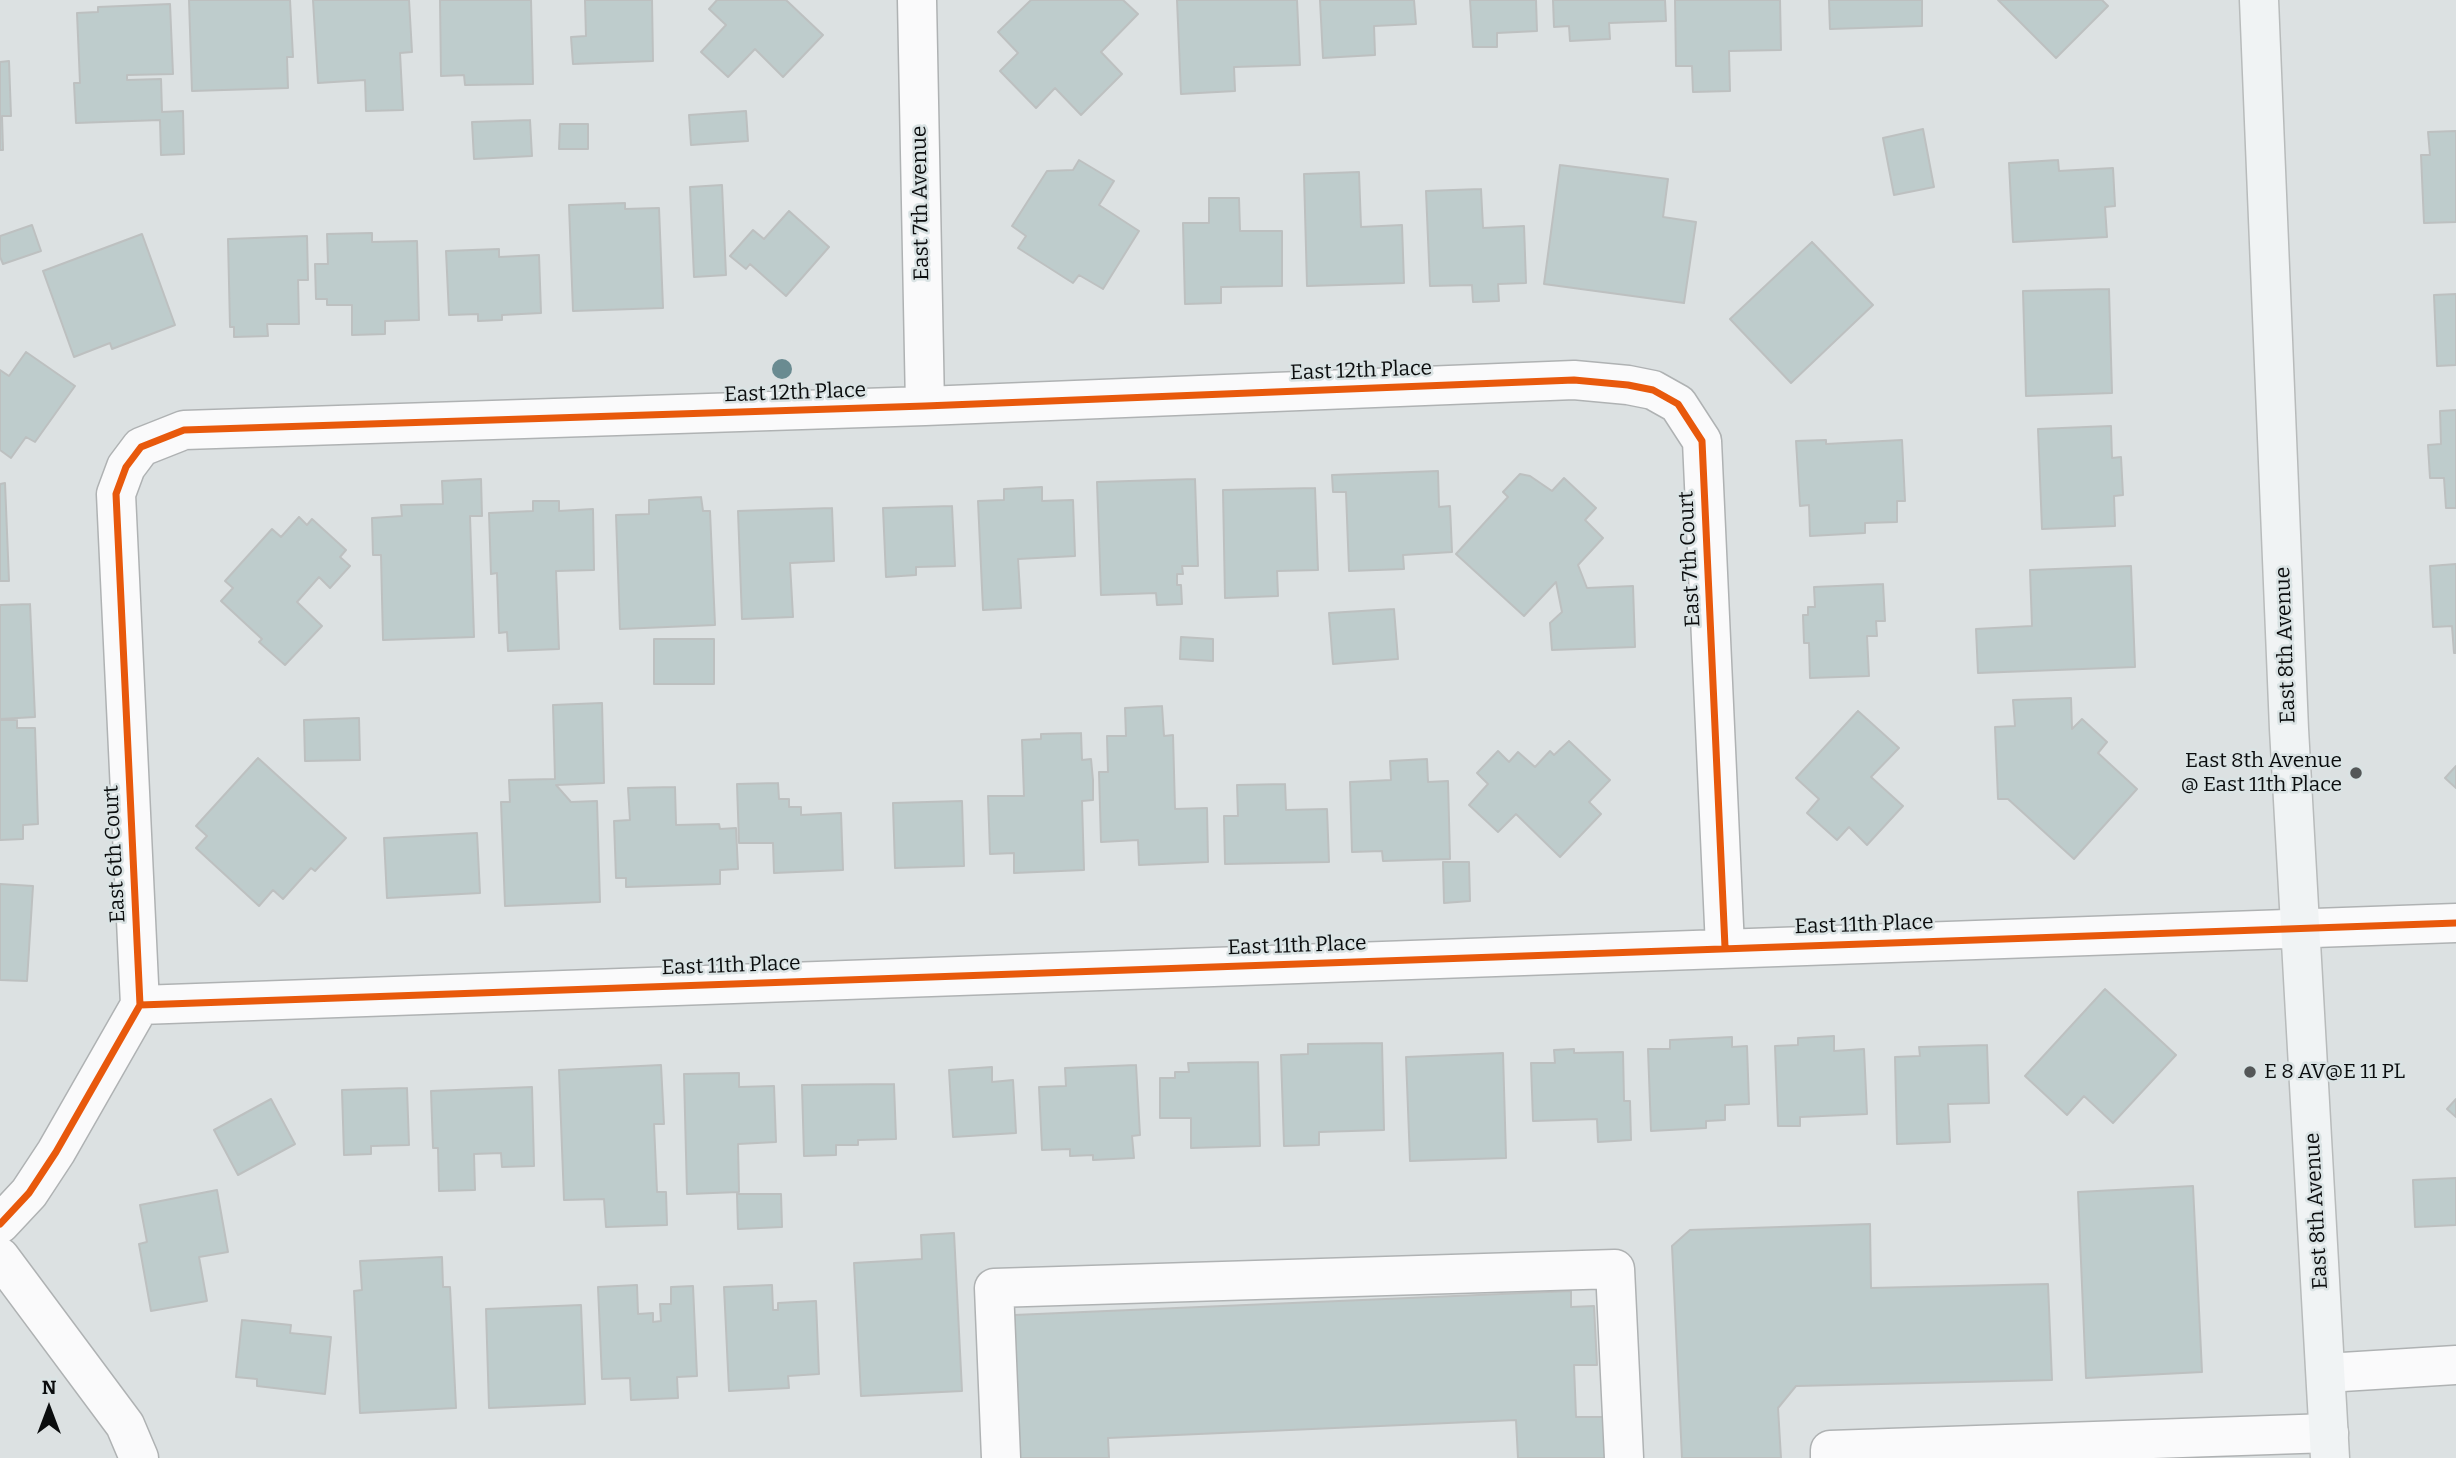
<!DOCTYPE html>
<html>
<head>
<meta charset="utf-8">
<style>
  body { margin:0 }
  #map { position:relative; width:2456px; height:1458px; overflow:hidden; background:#dce1e2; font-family:Bitter,serif }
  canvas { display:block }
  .north { position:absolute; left:14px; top:1374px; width:70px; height:70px; -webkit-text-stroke:5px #dae3e4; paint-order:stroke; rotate:0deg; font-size:19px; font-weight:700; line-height:28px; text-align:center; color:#0b0d0e }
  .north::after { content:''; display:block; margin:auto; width:24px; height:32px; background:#0b0d0e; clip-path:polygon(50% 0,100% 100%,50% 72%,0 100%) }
</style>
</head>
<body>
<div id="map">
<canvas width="2456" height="1458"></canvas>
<div class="north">N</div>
</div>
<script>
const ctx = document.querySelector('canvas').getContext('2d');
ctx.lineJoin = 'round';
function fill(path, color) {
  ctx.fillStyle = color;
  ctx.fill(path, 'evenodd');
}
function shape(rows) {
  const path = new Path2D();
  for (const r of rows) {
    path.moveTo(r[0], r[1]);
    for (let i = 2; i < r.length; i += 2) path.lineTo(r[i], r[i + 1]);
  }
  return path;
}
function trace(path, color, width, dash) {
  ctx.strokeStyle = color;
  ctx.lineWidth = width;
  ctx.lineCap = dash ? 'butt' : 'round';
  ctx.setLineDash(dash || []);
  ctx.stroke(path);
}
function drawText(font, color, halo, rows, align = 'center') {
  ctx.font = font + ' Bitter,serif';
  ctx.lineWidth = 5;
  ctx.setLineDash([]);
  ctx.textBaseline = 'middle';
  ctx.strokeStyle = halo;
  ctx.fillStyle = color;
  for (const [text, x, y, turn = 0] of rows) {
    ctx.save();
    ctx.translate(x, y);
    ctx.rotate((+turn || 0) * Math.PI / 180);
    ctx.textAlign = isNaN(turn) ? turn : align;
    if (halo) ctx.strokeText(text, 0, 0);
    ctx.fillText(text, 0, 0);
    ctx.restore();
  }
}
const building = shape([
  [189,0,290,0,293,57,287,57,288,88,192,91,189,0],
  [313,0,409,0,412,52,400,53,403,110,366,111,365,80,318,83,313,0],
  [440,0,531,0,533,84,465,85,464,75,441,76,440,0],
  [585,0,652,0,653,61,573,64,571,37,586,36,585,0],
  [717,0,786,0,823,35,783,77,755,49,728,77,701,52,726,25,709,9,717,0],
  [1031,0,1123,0,1138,14,1101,52,1122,74,1081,115,1055,88,1036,108,1000,71,1018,53,998,32,1031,0],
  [1177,0,1297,0,1300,65,1234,67,1235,91,1181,94,1177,0],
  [1320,0,1414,0,1416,24,1374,26,1375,55,1323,58,1320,0],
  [1470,0,1536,0,1537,31,1497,33,1497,47,1473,47,1470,0],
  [1553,0,1665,0,1666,21,1609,23,1610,39,1570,41,1569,26,1554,27,1553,0],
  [1675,0,1780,0,1781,50,1729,51,1730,91,1693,92,1692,66,1676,66,1675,0],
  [1829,0,1922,0,1922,26,1830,29,1829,0],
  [1998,0,2102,0,2108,6,2056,58,1998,0],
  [170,4,173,74,127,75,127,80,161,79,162,112,183,111,184,154,161,155,160,120,76,123,74,83,80,83,77,13,98,12,98,7,170,4],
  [9,61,11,116,2,116,3,150,0,150,0,62,9,61],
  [746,111,748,141,691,145,689,115,746,111],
  [530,120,532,156,474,159,472,122,530,120],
  [560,124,588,124,588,149,559,149,560,124],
  [1923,129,1934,187,1894,195,1883,138,1923,129],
  [2456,131,2456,222,2424,223,2421,155,2430,155,2428,132,2456,131],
  [1079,160,1114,181,1099,205,1139,231,1103,289,1079,275,1073,283,1018,248,1026,236,1012,226,1047,171,1073,170,1079,160],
  [2058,160,2059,171,2113,168,2115,206,2105,207,2107,237,2013,242,2009,163,2058,160],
  [1560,165,1668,179,1663,217,1696,222,1684,303,1544,284,1560,165],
  [1359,172,1361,227,1402,225,1404,283,1307,286,1304,174,1359,172],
  [722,185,726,275,694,277,690,187,722,185],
  [1481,189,1483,228,1524,226,1526,283,1498,284,1499,301,1473,302,1472,285,1430,286,1426,191,1481,189],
  [1209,198,1239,198,1240,231,1282,231,1282,286,1221,287,1221,303,1185,304,1183,223,1209,223,1209,198],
  [625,203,625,209,659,208,663,308,573,311,569,205,625,203],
  [789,211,829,247,786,296,750,264,746,269,730,256,753,230,764,239,789,211],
  [32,225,41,251,3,264,0,257,0,236,32,225],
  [372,233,372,242,417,241,419,320,385,321,385,334,352,335,352,305,327,305,327,299,316,299,315,264,328,264,327,234,372,233],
  [142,234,175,325,112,349,110,343,74,357,43,271,142,234],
  [307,236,308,280,298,280,299,324,267,324,268,336,234,337,234,327,230,327,228,239,307,236],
  [1812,242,1873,305,1791,383,1730,319,1812,242],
  [499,249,499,257,539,255,541,313,502,315,502,320,478,321,478,314,449,315,446,251,499,249],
  [2109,289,2112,393,2026,396,2023,291,2109,289],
  [2456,294,2456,365,2437,366,2434,295,2456,294],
  [26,352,75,386,35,442,26,437,11,458,0,450,0,370,9,376,26,352],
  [2456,410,2456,508,2446,508,2444,478,2430,478,2428,445,2441,444,2440,411,2456,410],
  [2111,426,2112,458,2121,457,2123,495,2114,496,2115,526,2042,529,2038,429,2111,426],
  [1826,440,1826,444,1902,440,1905,501,1897,501,1897,522,1865,523,1865,533,1810,536,1809,505,1800,506,1796,441,1826,440],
  [1438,471,1439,507,1450,506,1452,552,1403,555,1404,569,1349,571,1346,492,1333,492,1332,475,1438,471],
  [1520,474,1530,476,1552,491,1564,478,1596,508,1585,520,1603,538,1578,565,1587,588,1633,586,1635,647,1552,650,1550,623,1562,612,1556,582,1524,616,1456,554,1508,497,1503,492,1520,474],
  [481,479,482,516,470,516,474,637,383,640,381,555,373,555,372,518,402,516,401,505,443,504,442,481,481,479],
  [1195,479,1198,566,1182,566,1183,574,1177,574,1177,585,1181,585,1182,604,1157,605,1156,593,1101,595,1097,482,1195,479],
  [5,483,9,581,0,581,0,484,5,483],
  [1042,487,1042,501,1073,500,1075,556,1018,559,1021,608,983,610,978,501,1004,500,1004,489,1042,487],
  [1315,488,1318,570,1277,571,1278,596,1225,598,1223,490,1315,488],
  [701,497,703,511,710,511,715,625,620,629,616,515,649,514,649,500,701,497],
  [533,501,559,501,559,511,593,509,594,570,556,571,559,649,508,651,507,632,499,633,497,573,491,574,489,513,533,511,533,501],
  [952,506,955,566,916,567,916,575,886,577,883,508,952,506],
  [832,508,834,561,790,563,793,617,742,619,738,511,832,508],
  [299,517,307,525,312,519,346,550,340,557,350,566,330,588,319,577,297,602,322,626,285,665,259,642,262,639,221,601,233,588,225,581,272,529,281,537,299,517],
  [2456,564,2456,653,2454,653,2452,626,2433,627,2430,566,2456,564],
  [2131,566,2135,667,1978,673,1976,629,2032,626,2030,570,2131,566],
  [1883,584,1885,621,1876,621,1877,636,1867,636,1869,676,1810,678,1809,643,1804,643,1803,615,1808,615,1808,607,1815,607,1814,587,1883,584],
  [30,604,35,717,0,719,0,605,30,604],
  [1394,609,1398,659,1333,664,1329,613,1394,609],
  [1181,637,1213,639,1213,661,1180,659,1181,637],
  [654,639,714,639,714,684,654,684,654,639],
  [2071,698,2072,729,2082,719,2107,742,2098,753,2137,789,2074,859,2008,799,1998,799,1995,727,2015,726,2013,700,2071,698],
  [602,703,604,783,556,785,571,802,597,801,600,902,505,906,501,802,510,802,509,780,555,779,553,705,602,703],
  [1162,706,1164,736,1173,735,1175,809,1207,808,1208,862,1139,865,1138,840,1101,842,1099,772,1108,772,1107,736,1126,736,1125,708,1162,706],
  [1858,711,1899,748,1871,777,1903,806,1867,845,1849,827,1837,840,1807,813,1819,799,1796,778,1858,711],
  [359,718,360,760,305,761,304,720,359,718],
  [0,720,17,720,17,728,35,728,38,824,23,825,23,839,0,840,0,720],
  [1081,733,1082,760,1091,759,1093,780,1093,800,1082,801,1084,870,1014,873,1014,853,990,854,988,796,1024,796,1022,740,1041,739,1041,734,1081,733],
  [1569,741,1610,780,1589,802,1601,814,1560,857,1516,814,1498,832,1469,805,1488,784,1477,773,1498,751,1509,762,1518,752,1535,767,1550,751,1554,755,1569,741],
  [258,758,346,838,315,871,311,868,283,899,273,890,259,906,196,848,207,836,196,826,258,758],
  [1427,759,1428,782,1448,781,1450,859,1383,861,1382,851,1352,852,1350,782,1391,780,1390,761,1427,759],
  [2456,766,2456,788,2445,778,2456,766],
  [778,783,779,799,789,799,789,807,801,807,801,815,841,813,843,870,774,873,773,843,739,843,737,784,778,783],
  [1285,784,1286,810,1327,809,1329,862,1225,864,1224,816,1238,816,1237,785,1285,784],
  [675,787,676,825,719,824,720,829,736,828,738,869,720,870,720,884,626,887,626,878,616,878,614,821,630,820,628,788,675,787],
  [962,801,964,866,895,868,893,803,962,801],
  [477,833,480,893,387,898,384,838,477,833],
  [1443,862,1469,862,1470,901,1444,903,1443,862],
  [0,884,33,886,27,981,0,980,0,884],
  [2105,989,2176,1055,2113,1123,2084,1096,2067,1115,2025,1076,2105,989],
  [1834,1036,1834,1051,1864,1049,1867,1114,1800,1117,1800,1126,1778,1126,1775,1046,1798,1045,1798,1038,1834,1036],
  [1732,1037,1732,1047,1747,1046,1749,1104,1725,1105,1725,1120,1706,1121,1706,1128,1651,1131,1648,1049,1670,1049,1670,1040,1732,1037],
  [1382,1043,1384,1130,1319,1132,1319,1145,1284,1146,1281,1055,1308,1054,1308,1044,1382,1043],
  [1987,1045,1989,1103,1948,1104,1950,1142,1897,1144,1895,1057,1920,1056,1919,1047,1987,1045],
  [1574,1049,1574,1053,1623,1052,1624,1101,1630,1101,1631,1140,1598,1142,1597,1119,1533,1121,1531,1063,1555,1063,1554,1050,1574,1049],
  [1503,1053,1506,1158,1410,1161,1406,1057,1503,1053],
  [1258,1062,1260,1146,1191,1148,1191,1118,1160,1118,1160,1078,1175,1078,1175,1072,1189,1072,1188,1063,1258,1062],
  [661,1065,664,1124,654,1124,657,1192,666,1192,667,1225,606,1227,604,1199,564,1200,559,1070,661,1065],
  [1136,1065,1140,1135,1132,1136,1134,1158,1093,1160,1093,1155,1070,1156,1070,1149,1042,1150,1039,1087,1066,1086,1065,1068,1136,1065],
  [992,1067,992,1082,1013,1080,1016,1133,953,1137,949,1070,992,1067],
  [739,1073,739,1087,774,1086,776,1142,738,1144,739,1192,687,1194,684,1074,739,1073],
  [894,1084,896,1139,858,1140,858,1145,836,1145,836,1155,804,1156,802,1085,894,1084],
  [532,1087,534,1166,502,1167,501,1153,474,1154,475,1190,439,1191,438,1148,433,1148,431,1091,532,1087],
  [407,1088,409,1145,371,1146,371,1154,344,1155,342,1090,407,1088],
  [271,1099,295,1144,238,1175,214,1130,271,1099],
  [2456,1099,2456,1117,2447,1109,2456,1099],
  [2456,1178,2456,1225,2415,1227,2413,1180,2456,1178],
  [2193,1186,2202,1372,2086,1378,2078,1192,2193,1186],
  [217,1190,228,1252,199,1257,207,1301,151,1311,139,1244,147,1242,140,1205,217,1190],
  [737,1194,781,1194,782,1227,738,1229,737,1194],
  [1870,1224,1871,1288,2048,1284,2052,1380,1796,1386,1778,1408,1781,1458,1682,1458,1672,1246,1690,1230,1870,1224],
  [954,1233,962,1391,861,1396,854,1263,922,1259,921,1235,954,1233],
  [442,1257,443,1287,450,1287,456,1408,360,1413,354,1291,362,1290,360,1261,442,1257],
  [637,1285,638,1314,653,1313,653,1322,661,1321,660,1304,671,1304,671,1287,693,1286,697,1376,677,1377,678,1398,631,1400,630,1378,602,1379,598,1287,637,1285],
  [772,1285,773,1310,778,1310,778,1303,816,1301,819,1374,788,1376,789,1388,729,1391,724,1287,772,1285],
  [1571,1291,1571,1307,1594,1306,1597,1365,1574,1365,1576,1417,1609,1417,1610,1458,1518,1458,1516,1420,1108,1438,1109,1458,1020,1458,1014,1315,1571,1291],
  [581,1305,585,1404,489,1408,486,1309,581,1305],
  [242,1320,291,1325,290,1333,331,1337,325,1394,257,1386,257,1379,236,1377,242,1320]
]);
const minor = shape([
  [917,0,925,406],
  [140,1005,2456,923],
  [0,1224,29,1193,56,1152,140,1005,116,494,126,467,141,447,184,430,925,406,1574,380,1628,385,1653,390,1678,404,1702,441,1725,947],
  [0,1257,125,1425,139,1458],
  [2326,1373,2456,1365],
  [1001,1458,994,1288,1615,1269,1624,1458],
  [1830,1458,1830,1450,2329,1433]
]);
const major = shape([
  [2259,0,2289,729,2330,1458]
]);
const cycleway = shape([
  [140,1005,2456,923],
  [0,1224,29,1193,56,1152,140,1005,116,494,126,467,141,447,184,430,925,406,1574,380,1628,385,1653,390,1678,404,1702,441,1725,947]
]);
const trees = [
  [782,369]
];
const markers = [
  [2356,773,7,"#545758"],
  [2250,1072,7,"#545758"]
];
const streetNames = [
  ["East 7th Avenue",921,203,-91],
  ["East 12th Place",1361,371,-2],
  ["East 12th Place",795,393,-2],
  ["East 7th Court",1690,559,-93],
  ["East 8th Avenue",2286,645,-92],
  ["East 6th Court",115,854,-93],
  ["East 11th Place",1864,925,-2],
  ["East 11th Place",1297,946,-2],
  ["East 11th Place",731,966,-2],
  ["East 8th Avenue",2317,1211,-93]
];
const poiNames = [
  ["East 8th Avenue",2342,761],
  ["@ East 11th Place",2342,785],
  ["E 8 AV@E 11 PL",2264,1072,"left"]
];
fill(building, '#becccc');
trace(building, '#bdc0c0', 2);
trace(minor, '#afb2b3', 41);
trace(major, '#b8bbbb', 41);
trace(minor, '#fafafb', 38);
trace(major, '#f0f3f4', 38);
trace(cycleway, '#e8590c', 7);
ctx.fillStyle = '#6a8b91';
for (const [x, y] of trees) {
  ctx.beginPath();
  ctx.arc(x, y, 10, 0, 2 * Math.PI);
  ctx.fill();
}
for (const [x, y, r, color] of markers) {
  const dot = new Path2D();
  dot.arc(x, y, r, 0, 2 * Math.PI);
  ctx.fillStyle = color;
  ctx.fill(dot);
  trace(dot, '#dae3e4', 2.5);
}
drawText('21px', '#0b0d0e', '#dae3e4', streetNames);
drawText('21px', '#0b0d0e', '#dae3e4', poiNames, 'right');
</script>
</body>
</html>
